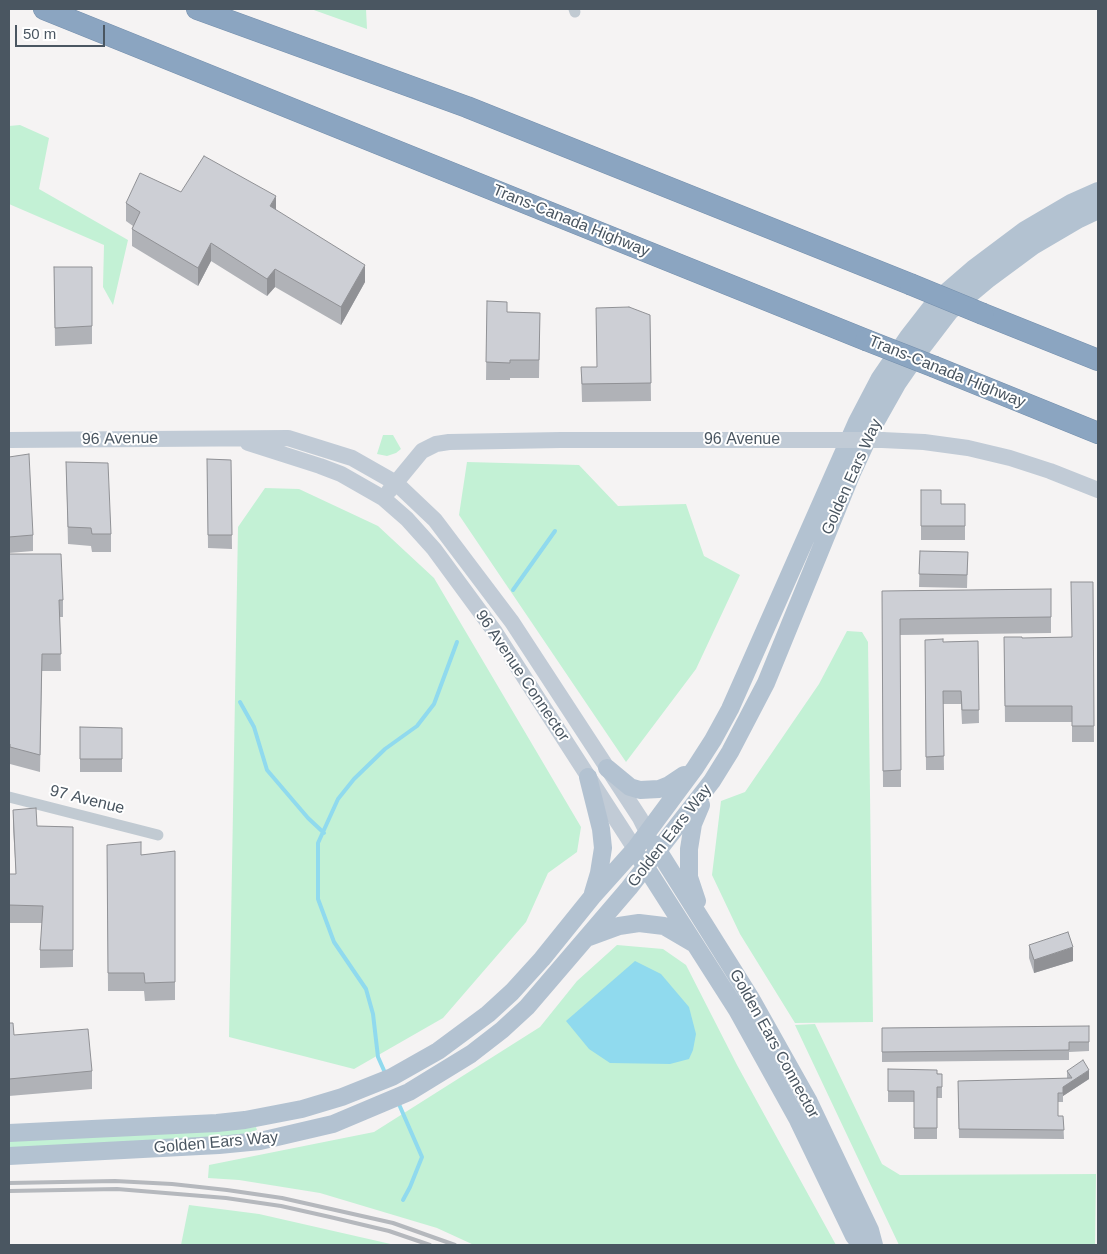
<!DOCTYPE html>
<html>
<head>
<meta charset="utf-8">
<style>
  body { margin:0 }
  #map { position:relative; width:1107px; height:1254px; overflow:hidden; background:#f5f3f3; font-family:Arial,sans-serif }
  canvas { display:block }
  .frame { position:absolute; inset:0; border:10px solid #4a5661; pointer-events:none }
  .scale { position:absolute; left:15px; top:25px; width:90px; height:22px; box-sizing:border-box; border:2px solid #4a5661; border-top:0; padding-left:6px; font-size:15px; line-height:18px; white-space:nowrap; color:#4a5661; -webkit-text-stroke:4px #fff; paint-order:stroke }
</style>
</head>
<body>
<div id="map">
<canvas width="1107" height="1254"></canvas>
<div class="frame"></div>
<div class="scale">50 m</div>
</div>
<script>
const ctx = document.querySelector('canvas').getContext('2d');
ctx.lineJoin = 'round';
function fill(path, color) {
  ctx.fillStyle = color;
  ctx.fill(path, 'evenodd');
}
function shape(rows) {
  const path = new Path2D();
  for (const r of rows) {
    path.moveTo(r[0], r[1]);
    for (let i = 2; i < r.length; i += 2) path.lineTo(r[i], r[i + 1]);
  }
  return path;
}
function trace(path, color, width, dash) {
  ctx.strokeStyle = color;
  ctx.lineWidth = width;
  ctx.lineCap = dash ? 'butt' : 'round';
  ctx.setLineDash(dash || []);
  ctx.stroke(path);
}
function drawText(font, color, halo, rows, align = 'center') {
  ctx.font = font + ' Arial,sans-serif';
  ctx.lineWidth = 4;
  ctx.setLineDash([]);
  ctx.textBaseline = 'middle';
  ctx.strokeStyle = halo;
  ctx.fillStyle = color;
  for (const [text, x, y, turn = 0] of rows) {
    ctx.save();
    ctx.translate(x, y);
    ctx.rotate((+turn || 0) * Math.PI / 180);
    ctx.textAlign = isNaN(turn) ? turn : align;
    if (halo) ctx.strokeText(text, 0, 0);
    ctx.fillText(text, 0, 0);
    ctx.restore();
  }
}
const green = shape([
  [311,9,366,9,367,29],
  [20,125,49,138,39,189,128,240,113,305,103,287,104,245,9,204,9,126],
  [383,435,393,435,401,449,396,453,387,456,377,454],
  [467,462,579,465,618,506,686,504,704,556,740,575,696,669,626,762,459,515],
  [265,488,299,489,378,526,434,578,581,827,577,852,548,873,526,922,443,1018,354,1069,229,1037,238,527],
  [847,631,862,632,868,642,873,1022,795,1023,740,934,712,875,721,801,745,792,819,684],
  [617,945,663,949,686,965,737,1065,836,1245,474,1245,437,1228,320,1193,239,1180,208,1178,209,1165,374,1132,540,1027,577,981],
  [815,1024,882,1164,900,1175,1096,1174,1095,1245,899,1245,795,1025],
  [256,1127,257,1130,245,1134,214,1137,9,1149,9,1141],
  [189,1205,259,1214,395,1245,181,1245]
]);
const water = shape([
  [635,961,661,974,689,1007,696,1034,693,1050,689,1059,670,1064,610,1063,589,1049,566,1021]
]);
const stream = shape([
  [513,590,555,531],
  [240,702,254,727,267,770,308,818,324,833],
  [386,1075,378,1057,373,1014,366,989,334,942,318,899,318,843,338,799,354,779,385,749,417,726,434,704,457,642],
  [398,1102,422,1157,410,1187,403,1200]
]);
const street = shape([
  [574,9,575,12],
  [9,797,158,835]
]);
const secondary = shape([
  [9,440,288,438,352,458,396,483,435,520,512,622,640,818,647,832],
  [882,440,924,442,968,448,1010,458,1050,471,1098,490],
  [248,443,320,466,341,474,383,498,407,519,434,549,495,632,635,849],
  [389,491,422,451,436,444,449,442,561,440,826,440]
]);
const primary = shape([
  [607,768,630,787,640,790,659,789,669,785,684,775],
  [588,777,601,829,603,848,599,873,593,893],
  [654,844,750,997,809,1102,870,1230,874,1245],
  [640,858,737,1010,798,1120,854,1236,861,1245],
  [697,901,689,877,689,849,693,824,701,805],
  [589,937,619,926,639,923,664,926,693,943],
  [9,1133,217,1123,245,1120,302,1109,342,1097,392,1077,438,1051,488,1014,512,992,542,959,592,897,635,849,695,768,713,740,730,709,746,673,857,422,880,378,908,337,936,301,973,269,1025,230,1071,203,1098,191],
  [9,1156,219,1145,260,1141,333,1124,409,1092,471,1054,502,1030,527,1007,629,888,712,781,730,752,766,683,851,475,875,423,897,384,924,345,950,311,987,280,1033,246,1079,219,1098,210]
]);
const highway = shape([
  [44,9,866,340],
  [197,9,467,107,910,284],
  [983,314,1098,360],
  [935,367,1098,433]
]);
const rail = shape([
  [9,1183,115,1181,172,1184,227,1190,282,1198,393,1223,455,1245],
  [9,1191,117,1189,226,1198,281,1206,330,1217,389,1231,430,1245]
]);
const secondaryBridge = shape([
  [826,440,882,440]
]);
const highwayBridge = shape([
  [910,284,983,314],
  [866,340,935,367]
]);
const wall = shape([
  [181,192,276,210,365,282,341,325,275,287,267,296,211,261,198,286,132,246,132,229,133,226,126,221,126,203],
  [54,267,92,267,92,344,55,346],
  [487,301,507,312,540,313,539,378,510,378,510,380,486,380],
  [650,315,651,401,582,402,581,367,597,367],
  [9,457,33,535,33,551,9,553],
  [207,459,231,460,232,549,208,548],
  [66,462,111,534,111,552,92,552,91,546,68,544],
  [921,490,941,504,965,504,965,540,921,540],
  [920,551,968,552,967,588,919,587],
  [9,554,63,600,63,617,60,617,61,671,42,671,40,772,10,764,10,761,9,761],
  [1093,582,1094,742,1072,742,1072,722,1005,722,1004,637,1022,638,1072,637],
  [1051,589,1051,633,900,635,901,787,883,787,882,591],
  [925,640,943,642,978,641,979,723,962,724,961,704,943,704,944,770,926,770],
  [80,727,122,728,122,772,80,772],
  [13,810,37,826,73,827,73,967,40,968,40,950,42,923,9,923,9,874,16,874,13,828],
  [107,845,141,855,175,851,175,1000,145,1001,144,991,108,991],
  [1029,945,1073,961,1034,973,1029,958],
  [9,1023,14,1035,92,1071,92,1089,9,1096],
  [1089,1026,1089,1051,1069,1052,1069,1060,882,1062,882,1028],
  [888,1069,942,1074,942,1098,937,1098,937,1139,914,1139,914,1102,888,1102],
  [1067,1071,1089,1079,1063,1096,1063,1102,1058,1102,1058,1116,1063,1116,1064,1139,959,1138,958,1081,1067,1079]
]);
const shadedWall = shape([
  [276,196,276,214,270,206],
  [211,243,211,261,198,286,198,268],
  [365,265,365,282,341,325,341,307],
  [275,269,275,287,267,296,267,279],
  [1073,947,1073,961,1034,973,1034,960],
  [1089,1070,1089,1079,1063,1096,1063,1087]
]);
const building = shape([
  [204,156,276,196,270,206,365,265,341,307,275,269,267,279,211,243,198,268,132,229,140,212,126,203,140,173,181,192,204,156],
  [54,267,92,267,92,326,55,328,54,267],
  [487,301,507,302,507,312,540,313,539,360,510,360,510,363,486,362,487,301],
  [629,307,650,315,651,383,582,384,581,367,597,367,596,308,629,307],
  [29,454,33,535,9,537,9,457,29,454],
  [207,459,231,460,232,535,208,535,207,459],
  [66,462,108,463,111,534,92,534,91,528,68,527,66,462],
  [921,490,941,490,941,504,965,504,965,526,921,526,921,490],
  [920,551,968,552,967,575,919,574,920,551],
  [9,554,61,554,63,600,59,600,61,654,42,654,40,755,10,747,10,744,9,745,9,554],
  [1071,582,1093,582,1094,726,1072,726,1072,706,1005,706,1004,637,1022,637,1022,638,1072,637,1071,582],
  [1051,589,1051,617,900,619,901,770,883,771,882,591,1051,589],
  [943,639,943,642,978,641,979,710,962,710,961,691,943,691,944,756,926,757,925,640,943,639],
  [80,727,122,728,122,759,80,759,80,727],
  [36,808,37,826,73,827,73,950,40,950,43,906,9,905,9,874,16,874,13,810,36,808],
  [141,842,141,855,175,851,175,982,145,983,144,973,108,973,107,845,141,842],
  [1068,932,1073,947,1034,960,1029,945,1068,932],
  [9,1023,13,1023,14,1035,88,1029,92,1071,9,1079,9,1023],
  [1089,1026,1089,1042,1069,1042,1069,1050,882,1052,882,1028,1089,1026],
  [1083,1060,1089,1070,1063,1087,1063,1093,1058,1093,1058,1116,1063,1116,1064,1130,959,1129,958,1081,1072,1078,1067,1071,1083,1060],
  [888,1069,937,1070,937,1074,942,1074,942,1087,937,1087,937,1128,914,1128,914,1091,888,1091,888,1069]
]);
const streetNames = [
  ["Trans-Canada Highway",571,221,22],
  ["Trans-Canada Highway",947,372,22],
  ["96 Avenue",120,439,-1],
  ["96 Avenue",742,440],
  ["Golden Ears Way",852,477,-66],
  ["96 Avenue Connector",522,676,56],
  ["97 Avenue",87,800,14],
  ["Golden Ears Way",670,836,-52],
  ["Golden Ears Connector",774,1044,61],
  ["Golden Ears Way",216,1143,-5]
];
fill(green, '#c3f1d5');
fill(water, '#90daee');
trace(stream, '#90daee', 4);
trace(highway, '#7690ad', 22);
trace(street, '#c1cad2', 11);
trace(secondary, '#c1cbd6', 16);
trace(primary, '#b3c2d1', 18);
trace(highway, '#8ba5c1', 21);
trace(rail, '#b5b8bd', 4);
trace(highwayBridge, '#7690ad', 22, []);
trace(secondaryBridge, '#c1cbd6', 16);
trace(highwayBridge, '#8ba5c1', 21);
fill(wall, '#b0b2b7');
fill(shadedWall, '#909195');
fill(building, '#cdcfd5');
trace(building, '#909195', 1);
drawText('16px', '#4a5661', '#fff', streetNames);
</script>
</body>
</html>
